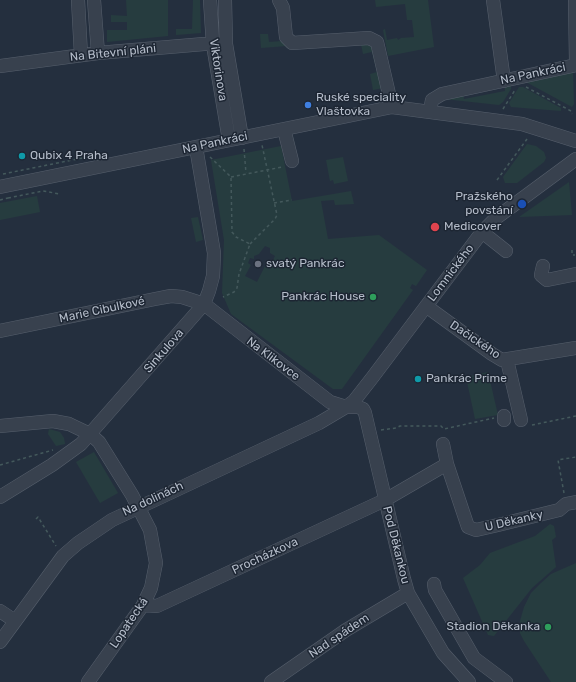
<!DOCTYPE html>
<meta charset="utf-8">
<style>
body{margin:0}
canvas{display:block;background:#242f3e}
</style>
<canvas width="576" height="682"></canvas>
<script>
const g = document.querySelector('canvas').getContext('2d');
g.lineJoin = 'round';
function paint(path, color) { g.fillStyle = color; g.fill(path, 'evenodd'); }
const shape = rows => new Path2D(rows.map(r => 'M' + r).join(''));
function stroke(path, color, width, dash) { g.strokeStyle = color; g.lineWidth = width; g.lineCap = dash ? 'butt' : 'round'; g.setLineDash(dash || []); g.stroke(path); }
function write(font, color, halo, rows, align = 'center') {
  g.font = font + ' Rubik,sans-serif'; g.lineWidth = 3; g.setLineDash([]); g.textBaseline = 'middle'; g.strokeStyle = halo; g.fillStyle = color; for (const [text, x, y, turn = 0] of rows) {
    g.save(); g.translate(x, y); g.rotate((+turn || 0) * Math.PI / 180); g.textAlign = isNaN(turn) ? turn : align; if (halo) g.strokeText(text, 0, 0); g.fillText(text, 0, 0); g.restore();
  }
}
const green = shape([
 [126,0,168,0,168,36,107,42,107,30,127,30,127,22,111,22,111,15,127,16],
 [193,0,200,0,201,33,176,35,176,29,192,29],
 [375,0,428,0,434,47,388,56,383,30,385,29,387,40,397,38,398,40,401,38,414,37,412,20,407,20,405,4,376,7],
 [260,34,268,34,269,42,282,41,287,46,261,48],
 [361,44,372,46,383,88,373,90,370,74,377,72,372,52,363,54],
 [573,70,574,104,572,107,526,82],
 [511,85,511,89,503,102,499,105,444,99,463,93,464,99,505,91,505,86],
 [519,87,523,87,561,108,561,111,511,107,509,103],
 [527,144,536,146,544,152,546,158,544,162,517,183,505,183,503,177],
 [281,146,292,201,351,191,354,204,335,205,334,200,321,201,328,239,379,235,427,270,416,286,412,284,410,288,413,290,342,389,333,389,231,314,222,293,224,240,211,160],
 [265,246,270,248,270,253,275,256,272,262,268,260,257,282,245,276,251,265,248,263,250,258,254,259,254,256,259,254],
 [343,157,348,181,334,184,333,180,330,181,326,160],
 [569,182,572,215,519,217],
 [37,196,40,212,0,220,0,203],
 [198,217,203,240,196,242,191,218],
 [488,372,498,415,475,419,466,377],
 [49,429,60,432,64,438,65,444,56,446,48,434],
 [94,452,118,493,100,503,76,462],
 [550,524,554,526,556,537,552,540,556,567,532,588,494,636,488,635,463,578,480,565,490,553,535,536],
 [576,563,576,682,551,682,524,641,520,633,520,621,524,607,531,593,541,583,551,574]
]);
const path = shape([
 [526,87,571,111,572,114],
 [503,109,515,90],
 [244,149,246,173],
 [210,157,231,177,232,232,236,237,250,244,239,274,237,288,234,292,223,297],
 [3,174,97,155],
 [231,177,267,170,282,167,282,165],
 [497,180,527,139],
 [8,198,43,191,60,194],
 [0,200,8,198],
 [274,203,292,200],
 [250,244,275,219,277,215,262,145],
 [572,250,572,255,575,255],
 [532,425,576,416],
 [381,430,396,428,400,426,441,426,444,429,494,418],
 [0,465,53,450],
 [564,493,558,460,576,457],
 [36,519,38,517,56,546]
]);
const minor = shape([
 [78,0,81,55],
 [94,0,98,53],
 [210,0,213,45,229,140],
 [225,0,226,44,242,138],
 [279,0,283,8,286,37,292,43,369,38,377,42,392,107],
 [493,0,504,81],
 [575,0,576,62],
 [0,66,98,53,204,44,226,44],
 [430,111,432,100,442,94,576,65],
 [284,129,292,161],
 [0,187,392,107,522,124,576,141],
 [482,232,506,251],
 [543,266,541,275,547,280,576,274],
 [426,306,492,354,502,360,576,348],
 [0,331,155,299,171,296,182,297,204,304,330,402,346,407,358,407,363,409,365,413,404,579,408,593,443,653,469,682],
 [507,360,521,420],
 [504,416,504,420],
 [0,426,53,421,69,424,90,434,99,442,132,495,150,530,156,563,151,588,143,605,88,682],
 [443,444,447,464,468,527,476,530,498,525,559,510,566,504,576,502],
 [0,497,52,465,81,444,204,304,209,291,213,276,214,253,196,147],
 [434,584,435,590,474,658,506,682],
 [143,605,157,606,385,500,447,464],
 [0,611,15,621],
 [0,642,63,556,78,543,112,520,319,423,346,407,354,401,372,378,482,232,496,218,576,159],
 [271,682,346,630,408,593]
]);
const markers = [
 [308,105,4,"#3f7fe0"],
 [22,156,4,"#0f9aa8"],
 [522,204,5,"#1a4fb4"],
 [435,227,5,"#e0444e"],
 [258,264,4,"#6b7280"],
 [373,297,4,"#2e9e5b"],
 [418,379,4,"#0f9aa8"],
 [548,627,4,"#2e9e5b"]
];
const streetNames = [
 ["Na Bitevní pláni",113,53,-6],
 ["Viktorinova",218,70,81],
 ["Na Pankráci",533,74,-12],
 ["Na Pankráci",215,143,-12],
 ["Lomnického",451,273,-53],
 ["Marie Cibulkové",102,310,-12],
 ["Dačického",475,340,34],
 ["Sinkulova",164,351,-49],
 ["Na Klikovce",273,359,37],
 ["Na dolinách",153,499,-25],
 ["U Děkanky",514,521,-13],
 ["Pod Děkankou",396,545,76],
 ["Procházkova",265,556,-25],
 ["Lopatecká",129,623,-56],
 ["Nad spádem",339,636,-34]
];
const poiNames = [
 ["Ruské speciality",316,98],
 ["Vlaštovka",316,112],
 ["Qubix 4 Praha",30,156],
 ["Pražského",513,197,"right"],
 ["povstání",513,211,"right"],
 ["Medicover",444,227],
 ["svatý Pankrác",266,264],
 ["Pankrác House",365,297,"right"],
 ["Pankrác Prime",426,379],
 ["Stadion Děkanka",540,627,"right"]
];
paint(green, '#263c3f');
stroke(minor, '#565f6c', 14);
stroke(path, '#44595c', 1.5, [3, 3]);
stroke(minor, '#38414e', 13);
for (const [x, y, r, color] of markers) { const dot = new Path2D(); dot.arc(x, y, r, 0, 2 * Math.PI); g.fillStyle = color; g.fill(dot); stroke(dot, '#1d2633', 1.5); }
write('12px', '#b4bcc9', '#1d2633', streetNames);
write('12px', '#b4bcc9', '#1d2633', poiNames, 'left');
</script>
